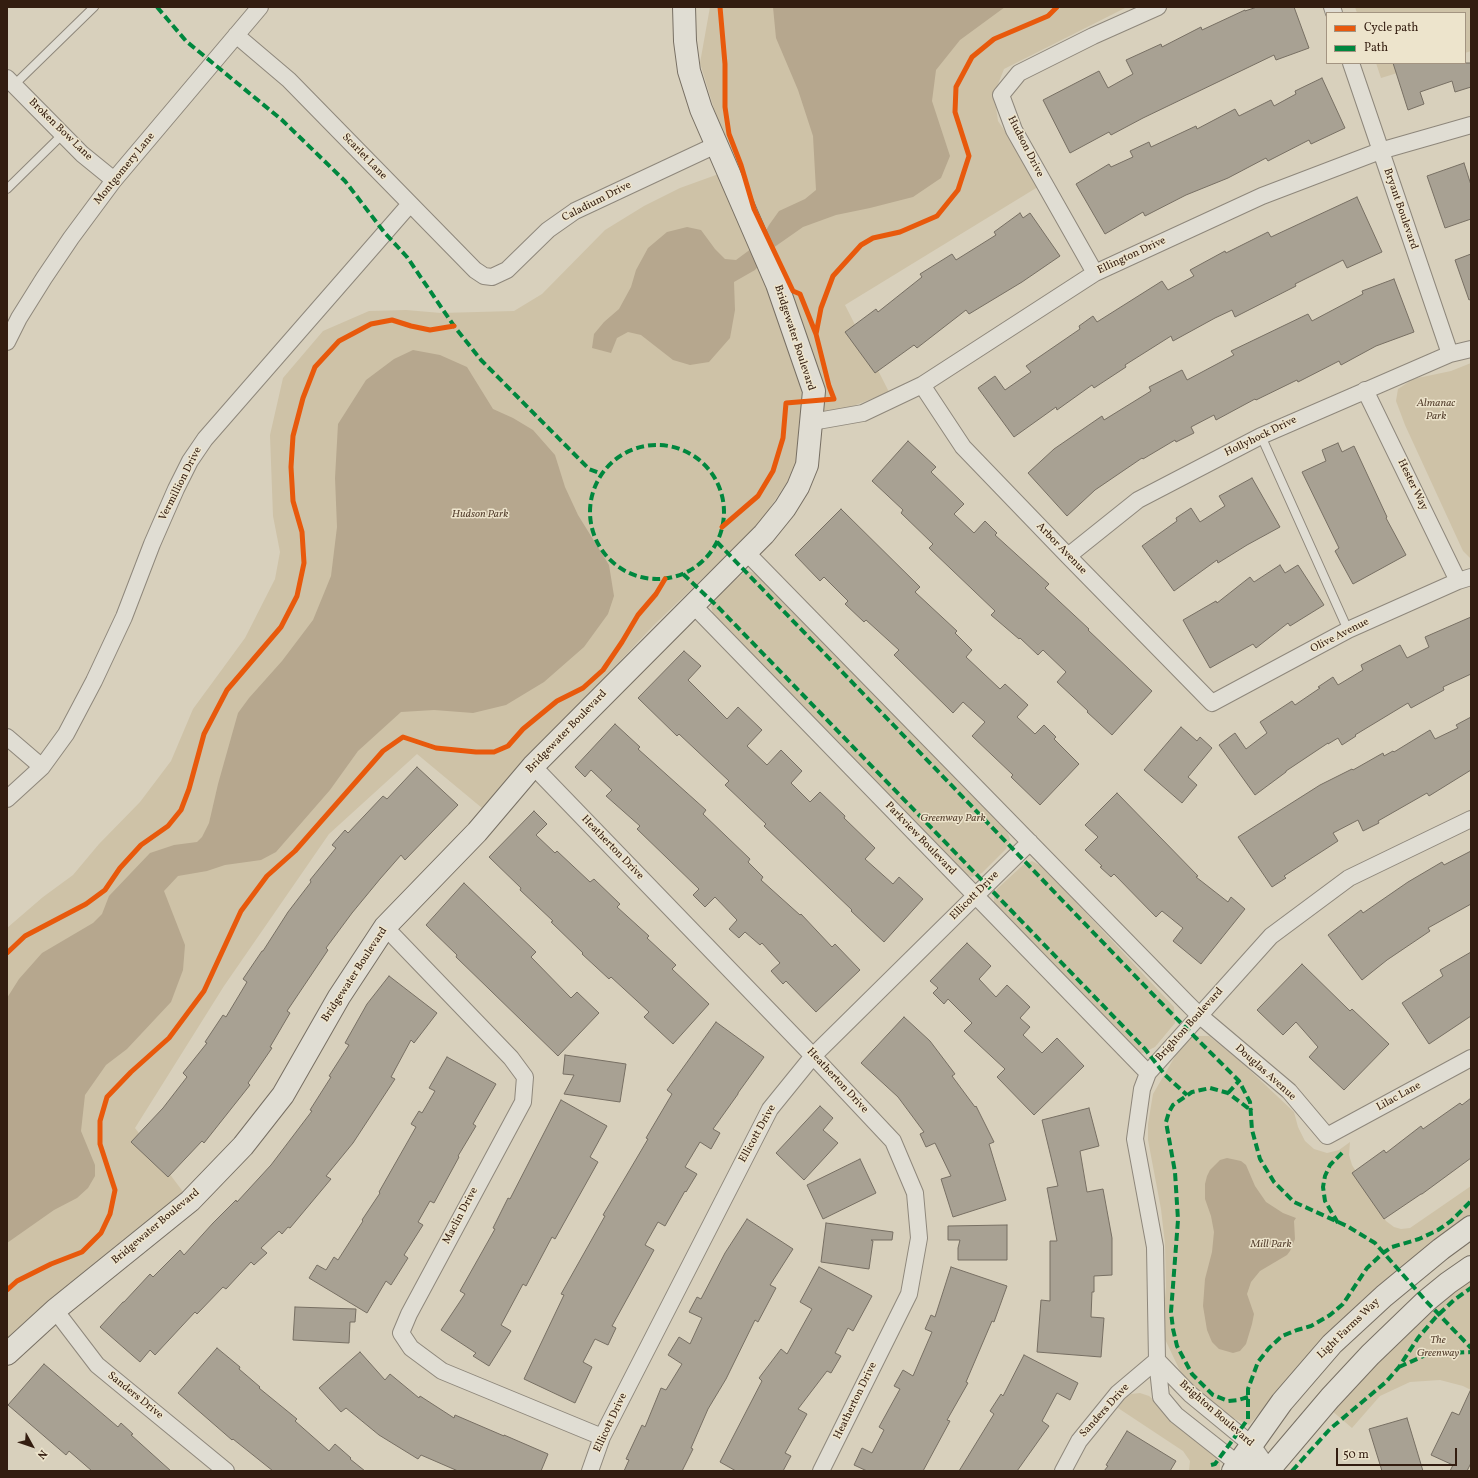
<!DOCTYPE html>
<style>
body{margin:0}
#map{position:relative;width:1478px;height:1478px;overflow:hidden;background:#d8d0bc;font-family:Vollkorn,serif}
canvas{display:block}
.frame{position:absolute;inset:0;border:8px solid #331d10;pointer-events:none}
.legend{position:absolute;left:1326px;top:12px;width:140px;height:52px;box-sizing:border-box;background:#ede4cc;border:1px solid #a39481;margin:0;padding:5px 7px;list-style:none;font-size:12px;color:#331d10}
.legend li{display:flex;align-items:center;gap:8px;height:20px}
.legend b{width:20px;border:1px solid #a39481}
.north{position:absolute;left:12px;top:1426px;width:40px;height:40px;-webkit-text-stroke:3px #ede4cc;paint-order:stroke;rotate:130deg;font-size:11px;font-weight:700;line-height:16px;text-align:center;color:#331d10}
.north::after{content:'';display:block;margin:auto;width:14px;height:18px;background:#331d10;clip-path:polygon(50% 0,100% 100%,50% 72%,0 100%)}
.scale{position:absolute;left:1336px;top:1448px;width:121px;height:18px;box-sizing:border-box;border:2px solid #331d10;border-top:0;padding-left:5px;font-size:12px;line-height:14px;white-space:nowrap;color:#331d10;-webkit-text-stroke:3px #ede4cc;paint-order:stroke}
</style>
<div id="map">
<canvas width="1478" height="1478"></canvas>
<div class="frame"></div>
<ul class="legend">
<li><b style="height:5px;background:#e8590c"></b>Cycle path</li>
<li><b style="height:5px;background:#00873e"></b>Path</li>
</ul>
<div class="north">N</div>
<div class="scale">50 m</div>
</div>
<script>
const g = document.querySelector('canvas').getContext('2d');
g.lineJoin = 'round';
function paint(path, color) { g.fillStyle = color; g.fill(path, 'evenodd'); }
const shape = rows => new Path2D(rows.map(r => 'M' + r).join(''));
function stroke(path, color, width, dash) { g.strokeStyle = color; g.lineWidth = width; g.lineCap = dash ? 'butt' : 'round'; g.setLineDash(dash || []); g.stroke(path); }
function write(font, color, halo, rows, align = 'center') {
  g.font = font + ' Vollkorn,serif'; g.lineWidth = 3; g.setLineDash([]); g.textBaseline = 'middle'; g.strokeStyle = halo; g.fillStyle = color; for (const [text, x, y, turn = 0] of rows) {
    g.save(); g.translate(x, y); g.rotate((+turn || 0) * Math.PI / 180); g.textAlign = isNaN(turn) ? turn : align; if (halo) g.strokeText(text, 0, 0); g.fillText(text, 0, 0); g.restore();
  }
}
const green = shape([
 [710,7,1127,7,1004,69,994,94,998,121,1041,185,845,305,889,392,843,410,812,412,795,470,760,523,653,626,482,808,417,754,329,834,224,986,135,1128,190,1201,7,1343,7,928,43,897,73,875,99,844,140,802,171,761,193,709,245,638,275,579,280,552,273,516,270,435,283,378,323,331,369,311,406,310,441,313,514,311,542,294,605,230,644,206,680,188,738,167,715,112,700,63],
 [1355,7,1471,7,1471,51,1465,53,1465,13,1357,13],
 [1376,63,1430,63,1381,78],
 [1471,363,1471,559,1463,551,1405,425,1396,401,1398,389,1413,379,1451,371],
 [749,571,758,575,1006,829,1010,839,1006,849,982,873,972,877,963,873,714,618,711,606,718,596,741,575],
 [1032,861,1043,867,1174,1007,1175,1023,1155,1047,1143,1053,1134,1052,994,905,994,896,997,889,1023,865],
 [1192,1036,1209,1036,1241,1062,1294,1112,1298,1127,1305,1141,1314,1149,1327,1153,1339,1150,1350,1142,1349,1155,1352,1165,1386,1221,1394,1227,1401,1229,1410,1228,1471,1186,1471,1218,1420,1254,1361,1302,1328,1341,1279,1391,1249,1425,1228,1416,1203,1396,1182,1375,1162,1333,1166,1287,1165,1244,1161,1209,1148,1140,1148,1124,1153,1094,1177,1053],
 [1471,1278,1471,1390,1463,1386,1440,1380,1410,1382,1380,1396,1352,1428,1331,1410,1369,1365,1432,1309],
 [1140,1393,1149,1396,1217,1454,1220,1462,1220,1471,1189,1471,1190,1461,1183,1451,1118,1408,1124,1398,1131,1394]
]);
const water = shape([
 [773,7,1005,7,960,40,936,70,932,101,950,156,941,178,913,197,870,208,836,215,803,227,773,248,755,270,734,282,735,310,730,338,709,362,690,365,673,360,641,335,628,332,617,338,611,353,592,348,594,334,604,322,619,309,631,287,636,270,648,248,667,232,687,227,701,230,715,249,725,259,736,260,759,243,769,225,779,211,805,199,816,190,813,136,798,90,776,38],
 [413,350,440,355,467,367,493,409,513,418,533,430,555,455,565,487,578,515,609,565,614,596,608,614,584,647,544,682,506,705,473,713,434,710,401,712,358,751,330,790,276,852,261,860,225,865,207,871,178,876,164,891,185,945,183,970,171,1002,127,1049,106,1065,85,1095,81,1131,95,1165,95,1176,88,1188,77,1198,54,1210,7,1243,7,998,19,979,42,953,93,923,102,914,109,896,150,853,174,845,197,842,202,837,209,823,218,784,238,713,249,698,282,661,313,620,331,576,337,527,335,478,338,424,366,380,394,359],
 [1227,1158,1241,1161,1246,1165,1255,1186,1266,1202,1283,1213,1296,1218,1294,1221,1295,1239,1290,1251,1287,1255,1260,1271,1251,1282,1247,1294,1254,1314,1252,1324,1246,1344,1240,1351,1233,1353,1219,1349,1212,1342,1207,1330,1203,1306,1205,1279,1212,1252,1214,1232,1211,1216,1205,1199,1205,1184,1207,1176,1210,1170,1220,1160]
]);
const building = shape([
 [1257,7,1294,7,1309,48,1276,60,1274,55,1143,118,1111,135,1109,132,1070,153,1043,100,1099,71,1108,88,1133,74,1126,60,1161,44,1162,47,1201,27,1202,30,1245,10,1245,11,1257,7],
 [1393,63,1471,63,1471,87,1455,92,1452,81,1420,92,1424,104,1408,110,1393,63],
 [1322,78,1345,128,1311,144,1309,140,1268,161,1266,158,1228,178,1186,195,1145,216,1143,212,1105,234,1076,184,1109,164,1111,167,1133,157,1130,151,1149,142,1151,147,1196,126,1197,129,1235,109,1239,116,1271,100,1274,106,1296,94,1295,91,1322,78],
 [1464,163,1471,185,1471,219,1445,228,1427,176,1464,163],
 [1357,197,1382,252,1347,268,1343,260,1295,284,1296,286,1235,317,1232,310,1215,318,1173,341,1171,336,1125,365,1126,367,1094,388,1092,385,1057,410,1056,407,1014,437,978,388,995,376,1005,390,1031,372,1026,366,1080,329,1079,326,1093,316,1097,322,1162,281,1168,290,1194,276,1190,270,1225,251,1226,253,1268,232,1271,237,1357,197],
 [1020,213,1023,218,1030,213,1060,256,1022,282,969,314,966,310,917,348,914,345,875,373,845,332,876,309,878,312,922,277,920,274,952,254,956,260,996,235,994,232,1020,213],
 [1471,254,1471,299,1469,300,1455,260,1471,254],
 [1394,279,1414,332,1376,346,1341,365,1339,361,1298,382,1297,380,1256,400,1255,399,1216,420,1214,415,1191,427,1194,433,1176,442,1175,440,1143,459,1142,458,1095,490,1067,516,1028,473,1054,449,1102,416,1104,420,1151,391,1149,387,1182,370,1187,380,1234,355,1231,351,1308,314,1312,321,1363,294,1362,291,1394,279],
 [908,441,936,467,931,472,964,504,954,514,974,533,985,521,997,533,995,535,1049,584,1045,588,1089,629,1088,630,1152,691,1112,735,1087,712,1088,711,1057,682,1066,672,1043,650,1038,655,1020,638,1019,639,991,615,995,611,929,548,933,544,901,513,903,510,872,481,908,441],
 [1338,443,1342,452,1354,446,1387,517,1386,518,1406,555,1353,584,1335,551,1339,548,1302,472,1326,461,1322,450,1338,443],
 [1252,478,1280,527,1247,545,1218,563,1217,560,1174,591,1142,546,1177,521,1176,518,1191,508,1200,522,1225,506,1219,496,1252,478],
 [841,509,920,587,915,592,957,631,955,633,972,650,966,657,1000,689,1005,684,1028,705,1017,717,1035,734,1044,725,1056,737,1054,739,1079,764,1040,805,1011,777,1013,775,972,736,985,722,963,702,953,713,894,655,899,650,866,620,864,622,845,604,848,601,824,577,820,581,795,555,841,509],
 [1280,565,1285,573,1298,565,1324,605,1290,626,1288,623,1256,648,1253,644,1210,668,1183,620,1216,601,1217,603,1250,577,1254,582,1280,565],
 [1471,617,1471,674,1443,687,1444,690,1411,708,1408,703,1355,735,1356,736,1342,745,1338,738,1328,744,1328,743,1286,771,1286,772,1255,795,1219,745,1235,733,1246,749,1267,733,1260,722,1292,701,1295,705,1320,688,1318,687,1333,677,1338,685,1363,670,1361,665,1400,645,1407,658,1429,647,1425,637,1471,617],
 [684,651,701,666,688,680,727,719,738,707,762,730,747,746,767,765,781,750,802,771,791,783,810,802,820,792,845,816,844,818,875,848,865,859,893,884,899,877,923,899,884,942,851,911,852,910,764,826,766,824,725,785,729,781,679,734,677,736,638,698,684,651],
 [1471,717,1471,770,1429,796,1427,793,1378,821,1379,823,1363,831,1358,820,1333,833,1338,841,1284,876,1286,878,1272,887,1238,837,1320,785,1352,769,1353,770,1383,753,1384,756,1393,751,1394,752,1430,730,1435,739,1458,728,1456,725,1471,717],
 [615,724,640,747,638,749,706,810,703,814,750,859,748,862,763,877,761,880,800,915,801,914,832,947,835,944,860,970,816,1012,786,981,783,984,771,971,780,963,762,943,760,945,745,932,739,938,729,929,737,920,715,897,705,907,693,895,699,889,637,829,640,826,606,796,612,790,591,770,585,777,575,767,615,724],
 [1181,727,1197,741,1200,737,1212,748,1188,777,1197,785,1182,803,1144,770,1181,727],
 [417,767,458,805,405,860,401,855,380,879,352,913,326,948,328,950,287,1011,290,1013,270,1047,272,1048,248,1083,250,1085,204,1143,202,1141,168,1177,131,1142,163,1108,187,1077,183,1073,207,1043,205,1042,223,1015,226,1017,247,982,243,979,262,951,263,951,288,912,311,882,310,880,336,848,332,845,345,830,348,833,383,796,387,799,417,767],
 [1117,793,1198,876,1196,877,1228,902,1231,897,1245,909,1201,964,1173,941,1183,928,1162,911,1156,917,1114,874,1111,877,1100,867,1102,866,1085,850,1098,837,1085,825,1117,793],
 [534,811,547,824,536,835,555,853,557,851,590,882,594,879,620,904,617,907,649,936,647,938,676,965,672,969,709,1004,673,1044,644,1017,649,1012,611,977,609,979,582,954,583,953,551,922,553,921,520,890,521,888,489,857,534,811],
 [1471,851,1471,904,1428,928,1430,931,1387,960,1362,980,1328,935,1361,910,1363,913,1408,882,1442,862,1444,865,1471,851],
 [464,883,536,952,531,957,571,998,577,992,599,1013,558,1056,456,957,457,955,426,925,464,883],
 [967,943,991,966,979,979,996,997,1007,985,1030,1007,1020,1018,1030,1027,1023,1035,1042,1053,1057,1038,1084,1066,1034,1115,997,1077,1005,1069,964,1031,972,1023,948,999,944,1004,933,993,938,988,930,981,967,943],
 [1471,952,1471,1016,1429,1044,1402,1003,1443,976,1440,970,1471,952],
 [1302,964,1350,1011,1352,1009,1389,1044,1344,1090,1309,1057,1318,1047,1296,1022,1283,1035,1257,1010,1302,964],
 [389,976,437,1013,414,1043,411,1040,391,1077,395,1079,353,1143,326,1176,331,1179,290,1228,288,1227,282,1234,279,1231,261,1248,267,1253,254,1265,251,1262,226,1289,223,1287,197,1314,195,1312,155,1355,150,1350,140,1362,100,1327,123,1302,124,1302,150,1274,153,1277,180,1250,184,1255,213,1223,236,1200,237,1202,271,1165,312,1111,310,1110,331,1077,329,1076,349,1045,345,1043,367,1004,389,976],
 [904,1017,930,1041,955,1074,952,1076,975,1107,976,1106,994,1142,989,1144,1006,1200,953,1217,941,1179,951,1176,935,1143,926,1147,920,1134,924,1132,898,1097,861,1063,904,1017],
 [716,1022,764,1057,738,1093,738,1094,713,1129,720,1133,711,1149,700,1142,685,1167,697,1174,686,1192,685,1191,665,1226,658,1222,645,1245,654,1250,612,1326,616,1328,608,1345,595,1339,583,1362,592,1367,575,1403,524,1379,564,1295,561,1294,605,1216,603,1215,648,1139,646,1138,672,1094,667,1090,716,1022],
 [565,1055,626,1064,620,1102,564,1094,574,1075,563,1074,565,1055],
 [447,1057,496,1084,473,1124,476,1126,458,1156,459,1157,434,1203,430,1201,418,1222,423,1225,404,1255,408,1258,391,1285,386,1281,367,1313,309,1278,317,1265,326,1270,334,1257,338,1260,363,1221,362,1220,380,1193,379,1192,416,1127,411,1124,419,1111,422,1113,435,1091,429,1088,447,1057],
 [1471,1098,1471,1158,1422,1194,1421,1194,1384,1219,1352,1173,1384,1150,1386,1153,1421,1126,1423,1129,1460,1103,1462,1105,1471,1098],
 [561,1100,607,1126,590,1157,598,1162,555,1239,552,1237,526,1286,523,1284,501,1325,511,1331,489,1366,473,1356,476,1353,441,1330,465,1294,460,1291,495,1229,493,1228,508,1198,510,1199,561,1100],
 [820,1106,833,1118,823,1130,838,1143,804,1180,776,1153,820,1106],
 [1089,1108,1099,1146,1080,1151,1087,1192,1103,1189,1112,1238,1112,1275,1094,1276,1094,1292,1092,1292,1091,1317,1104,1318,1101,1357,1037,1352,1041,1300,1050,1301,1050,1241,1057,1241,1047,1188,1058,1186,1042,1120,1089,1108],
 [860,1159,876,1193,823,1219,807,1185,860,1159],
 [747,1219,793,1249,770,1285,776,1288,758,1322,755,1320,726,1379,708,1409,691,1448,693,1449,682,1471,624,1471,629,1460,626,1459,642,1425,645,1427,661,1388,666,1390,682,1364,668,1355,679,1337,690,1344,702,1318,689,1312,697,1297,701,1299,725,1253,747,1219],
 [826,1223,893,1232,892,1240,871,1240,873,1241,869,1269,821,1262,826,1223],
 [1007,1225,1007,1260,958,1260,958,1248,960,1240,948,1240,948,1226,1007,1225],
 [819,1267,872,1296,853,1331,848,1328,835,1353,841,1356,831,1373,827,1371,798,1409,807,1414,785,1453,791,1456,783,1471,736,1471,720,1462,762,1381,759,1378,781,1349,787,1354,812,1309,800,1302,819,1267],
 [951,1267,1007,1286,994,1322,992,1321,966,1382,968,1383,947,1420,950,1421,923,1471,867,1471,854,1465,862,1448,872,1453,884,1430,879,1427,900,1389,894,1386,903,1370,913,1376,932,1332,925,1329,931,1315,935,1317,951,1267],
 [295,1307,356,1309,355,1322,350,1322,349,1343,293,1340,295,1307],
 [217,1348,240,1367,239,1369,260,1387,259,1388,297,1419,295,1421,329,1451,335,1444,351,1458,350,1459,365,1471,273,1471,233,1439,232,1440,178,1393,217,1348],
 [360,1352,385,1380,390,1374,419,1398,420,1396,454,1418,455,1415,504,1436,504,1435,548,1454,541,1471,458,1471,421,1455,418,1459,379,1435,346,1408,341,1412,319,1388,360,1352],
 [1024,1355,1078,1383,1070,1400,1057,1393,1042,1421,1049,1426,1017,1471,959,1471,994,1414,990,1411,1001,1394,1003,1396,1024,1355],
 [44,1364,118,1427,121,1423,133,1434,131,1435,171,1471,92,1471,69,1451,66,1455,8,1405,44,1364],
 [1471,1389,1471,1463,1467,1471,1450,1471,1453,1465,1431,1455,1452,1412,1459,1415,1471,1389],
 [1407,1418,1423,1471,1382,1471,1369,1429,1407,1418],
 [1127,1431,1176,1461,1170,1471,1104,1471,1108,1466,1106,1465,1127,1431]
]);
const lane = shape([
 [14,85,94,7],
 [7,189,62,135],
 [1261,436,1348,630]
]);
const street = shape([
 [1332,7,1334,13],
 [236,35,289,80,475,270,484,276,492,277,507,270,548,230,575,211,716,145],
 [1351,63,1450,354],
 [7,78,82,154,114,180],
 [1095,273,1014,130,1001,95,1019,73,1093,36,1158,7],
 [7,342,19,318,44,278,71,238,114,180,260,7],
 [922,385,963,447,1068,556,1212,703,1348,630,1458,581,1471,577],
 [1365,390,1458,581],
 [812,422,863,413,922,385,1095,273,1262,196,1380,151,1471,125],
 [746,552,1186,1002,1199,1015,1289,1091,1327,1136,1471,1058],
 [1068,556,1138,500,1261,436,1450,354,1471,349],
 [693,605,1148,1073],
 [7,737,42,767],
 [533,766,813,1056,893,1141,915,1193,919,1238,909,1294,821,1471],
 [7,799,42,767,66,734,94,681,124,617,152,544,176,489,190,461,205,439,410,204],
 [385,927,511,1058,525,1077,523,1102,409,1314,401,1333,411,1348,442,1371,602,1437],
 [55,1310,97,1365,226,1471],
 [1157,1360,1190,1394,1252,1445,1269,1469],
 [1269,1469,1238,1464,1176,1415,1161,1397,1157,1360,1155,1247,1135,1139,1142,1089,1148,1073,1271,936,1349,878,1471,819],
 [590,1471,602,1437,770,1109,813,1056,1030,842],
 [1063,1471,1079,1441,1118,1393,1157,1360]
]);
const secondary = shape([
 [7,1354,55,1310,190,1201,243,1146,283,1095,339,997,385,927,477,832,533,766,764,534,785,508,798,487,807,465,814,391,777,284,701,109,689,71,685,41,684,7],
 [1233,1471,1282,1402,1332,1344,1384,1296,1441,1249,1471,1227],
 [1268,1471,1330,1398,1370,1355,1426,1301,1448,1283,1471,1267]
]);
const quiet = shape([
 [157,7,186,41,282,120,345,181,384,232,407,257,454,326,481,360,589,469,602,474],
 '590 512a67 67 0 1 1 134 0a67 67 0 1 1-134 0Z',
 [717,542,1168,1010,1239,1081,1250,1102,1252,1130,1260,1159,1274,1182,1294,1202,1347,1226,1375,1243,1426,1301,1471,1348],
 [683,574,717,606,1145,1049,1165,1075,1187,1095],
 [1228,1093,1239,1081],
 [1338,1223,1325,1201,1323,1187,1325,1176,1330,1165,1343,1152],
 [1399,1367,1428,1354,1471,1352],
 [1248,1397,1238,1400,1228,1401,1213,1395,1192,1374,1177,1346,1173,1329,1171,1312,1178,1220,1175,1172,1166,1122,1169,1112,1173,1105,1192,1092,1210,1088,1228,1093,1252,1111],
 [1211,1465,1215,1464,1248,1419,1248,1389,1258,1362,1269,1348,1282,1336,1297,1330,1311,1326,1330,1315,1343,1304,1367,1268,1383,1253,1392,1247,1419,1239,1438,1230,1451,1221,1471,1201],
 [1292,1471,1330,1429,1386,1382,1399,1367,1418,1338,1436,1317,1454,1300,1471,1288]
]);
const cycleway = shape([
 [720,7,725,64,725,107,729,134,741,165,754,209,793,291,800,294,816,334],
 [722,527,758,496,773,471,783,438,786,403,834,399,829,386,816,334,821,308,833,276,861,245,873,238,900,232,937,216,958,190,969,156,955,112,956,87,972,57,994,39,1048,16,1057,7],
 [7,953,25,936,86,904,105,890,120,868,141,845,168,826,181,810,189,789,204,734,227,690,281,627,297,596,304,563,302,532,293,501,291,467,293,436,303,398,315,367,339,341,371,324,392,320,411,326,430,330,454,326],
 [7,1290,17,1281,51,1264,82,1252,101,1233,110,1214,115,1190,100,1144,100,1121,107,1097,131,1072,169,1038,204,991,241,911,267,876,295,851,383,751,403,737,436,748,476,752,494,752,508,746,523,729,557,701,583,688,603,670,622,642,638,615,656,594,665,579]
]);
const streetNames = [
 ["Broken Bow Lane",60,130,44],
 ["Hudson Drive",1025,147,63],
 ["Scarlet Lane",364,157,46],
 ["Montgomery Lane",125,169,-51],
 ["Caladium Drive",597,202,-27],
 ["Bryant Boulevard",1400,209,71],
 ["Ellington Drive",1132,256,-25],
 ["Bridgewater Boulevard",794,338,72],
 ["Hollyhock Drive",1261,437,-26],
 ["Vermillion Drive",181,484,-63],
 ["Hester Way",1412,485,64],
 ["Arbor Avenue",1061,549,46],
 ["Olive Avenue",1340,636,-27],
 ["Bridgewater Boulevard",567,732,-46],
 ["Parkview Boulevard",920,839,46],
 ["Heatherton Drive",612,848,46],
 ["Ellicott Drive",975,896,-45],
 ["Bridgewater Boulevard",355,975,-57],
 ["Brighton Boulevard",1190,1025,-48],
 ["Douglas Avenue",1265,1073,42],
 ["Heatherton Drive",837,1081,47],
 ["Lilac Lane",1399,1097,-29],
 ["Ellicott Drive",758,1134,-61],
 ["Maclin Drive",461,1216,-62],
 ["Bridgewater Boulevard",156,1227,-40],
 ["Light Farms Way",1349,1329,-44],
 ["Sanders Drive",135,1396,39],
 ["Heatherton Drive",856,1401,-64],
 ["Sanders Drive",1105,1411,-48],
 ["Brighton Boulevard",1216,1414,41],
 ["Ellicott Drive",611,1423,-65]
];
const parkNames = [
 ["Almanac",1436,404],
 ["Park",1436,417],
 ["Hudson Park",480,515],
 ["Greenway Park",953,819],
 ["Mill Park",1271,1245],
 ["The",1438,1341],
 ["Greenway",1438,1354]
];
paint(green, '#cec2a7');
paint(water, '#b6a78e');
paint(building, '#a8a193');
stroke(building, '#776f63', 1);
stroke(lane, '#8e877b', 10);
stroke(street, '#8e877b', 18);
stroke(secondary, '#776f63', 24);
stroke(lane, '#e0ddd3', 8);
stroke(street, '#e0ddd3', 16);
stroke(secondary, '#e0ddd3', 22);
stroke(quiet, '#00873e', 4, [8, 4]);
stroke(cycleway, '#e8590c', 5);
write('11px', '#331d10', '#ede4cc', streetNames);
write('italic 11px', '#584331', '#ede4cc', parkNames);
</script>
